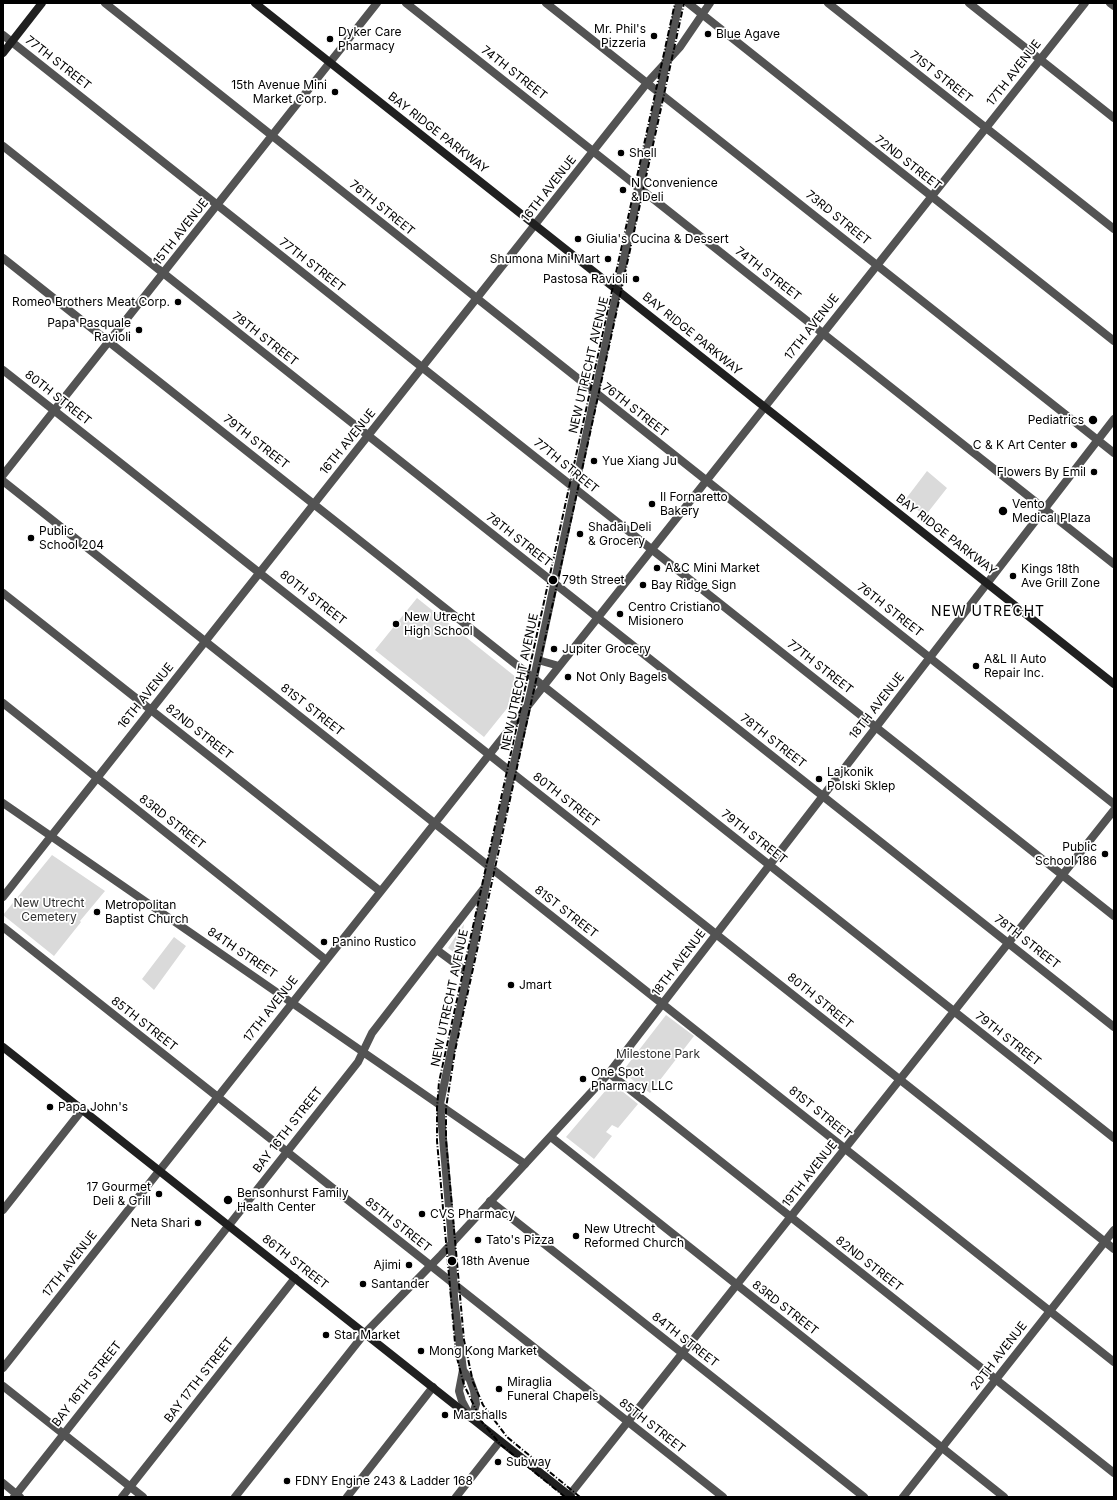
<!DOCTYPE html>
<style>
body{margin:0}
#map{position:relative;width:1117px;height:1500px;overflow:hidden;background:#fff;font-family:Inter,sans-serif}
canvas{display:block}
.frame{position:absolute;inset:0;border:4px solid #000;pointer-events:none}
</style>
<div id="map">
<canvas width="1117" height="1500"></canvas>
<div class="frame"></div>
</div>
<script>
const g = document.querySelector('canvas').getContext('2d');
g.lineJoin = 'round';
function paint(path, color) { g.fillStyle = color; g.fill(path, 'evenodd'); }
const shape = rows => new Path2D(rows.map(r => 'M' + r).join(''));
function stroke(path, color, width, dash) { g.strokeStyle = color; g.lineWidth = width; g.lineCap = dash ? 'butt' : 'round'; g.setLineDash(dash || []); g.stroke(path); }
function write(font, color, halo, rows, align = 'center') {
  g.font = font + ' Inter,sans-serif'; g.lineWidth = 3.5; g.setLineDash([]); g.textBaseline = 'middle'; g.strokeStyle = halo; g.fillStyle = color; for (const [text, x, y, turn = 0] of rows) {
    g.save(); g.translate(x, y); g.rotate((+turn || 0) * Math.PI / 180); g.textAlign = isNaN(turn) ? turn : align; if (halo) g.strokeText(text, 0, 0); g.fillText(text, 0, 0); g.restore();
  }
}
const green = shape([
 [927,471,947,488,925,516,905,500],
 [417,598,517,678,513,701,484,737,375,650],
 [52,855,105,891,80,921,81,922,54,956,3,915],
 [464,924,459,956,448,948],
 [174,937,186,946,154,990,142,979],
 [666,1015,694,1036,650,1093,622,1072],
 [612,1083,638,1104,618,1128,612,1125,606,1132,612,1136,594,1159,566,1137]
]);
const minor = shape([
 [105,3,1114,804],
 [406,3,1114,564],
 [546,3,1114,453],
 [688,3,1114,341],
 [828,3,1114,229],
 [969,3,1114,118],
 [1110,3,1114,6],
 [3,35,1114,916],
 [3,146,1114,1027],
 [3,258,1114,1138],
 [3,370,1114,1249],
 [3,475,377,3],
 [3,481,1114,1362],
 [3,593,380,891],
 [538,660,559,666],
 [3,703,326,960],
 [3,803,525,1164],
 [3,897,647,83,680,47,710,3],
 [3,927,723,1497],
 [437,950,468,973],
 [609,1073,1114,1473],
 [551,1137,1004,1497],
 [490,1201,864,1497],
 [3,1210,82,1110],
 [3,1368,1085,3],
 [3,1386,143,1497],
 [3,1483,20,1497],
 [14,1497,358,1062,372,1033,485,887],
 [122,1497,295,1278],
 [347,1497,433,1387],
 [456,1497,500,1441],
 [568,1497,1114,810]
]);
const tertiary = shape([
 [463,1370,470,1380,474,1391,476,1404,472,1418],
 [471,1418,462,1401,459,1391,463,1370,454,1297,451,1230,440,1104,490,866,534,678,679,3],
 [235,1497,365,1333,441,1255,609,1073,1114,419],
 [903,1497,1114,1230]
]);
const secondary = shape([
 [255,3,1114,684],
 [3,53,42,3],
 [3,1047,571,1497]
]);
const rail = shape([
 [565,1497,500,1444,482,1422,464,1385,456,1354,437,1141,437,1108,439,1082,675,3],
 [580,1497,507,1437,483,1405,473,1382,464,1340,446,1140,446,1108,455,1051,684,3]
]);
const markers = [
 [708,34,4,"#000"],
 [654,36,4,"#000"],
 [330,39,4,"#000"],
 [335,92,4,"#000"],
 [621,153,4,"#000"],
 [623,190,4,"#000"],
 [578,239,4,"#000"],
 [608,259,4,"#000"],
 [636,279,4,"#000"],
 [178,302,4,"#000"],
 [139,330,4,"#000"],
 [1093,420,5,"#000"],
 [1074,445,4,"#000"],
 [594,461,4,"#000"],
 [1094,472,4,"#000"],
 [652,504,4,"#000"],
 [1003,511,5,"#000"],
 [580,534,4,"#000"],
 [31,538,4,"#000"],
 [657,568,4,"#000"],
 [1013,576,4,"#000"],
 [553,580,5,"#000"],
 [643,585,4,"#000"],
 [620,614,4,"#000"],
 [396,624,4,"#000"],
 [554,649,4,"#000"],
 [976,666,4,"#000"],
 [568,677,4,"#000"],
 [819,779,4,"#000"],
 [1105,854,4,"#000"],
 [97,912,4,"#000"],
 [324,942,4,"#000"],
 [511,985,4,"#000"],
 [583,1079,4,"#000"],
 [50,1107,4,"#000"],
 [159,1194,4,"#000"],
 [228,1200,5,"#000"],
 [422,1214,4,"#000"],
 [198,1223,4,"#000"],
 [576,1236,4,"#000"],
 [478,1240,4,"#000"],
 [452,1261,5,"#000"],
 [409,1265,4,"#000"],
 [363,1284,4,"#000"],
 [326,1335,4,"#000"],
 [421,1351,4,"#000"],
 [499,1389,4,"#000"],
 [445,1415,4,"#000"],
 [498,1462,4,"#000"],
 [287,1481,4,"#000"]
];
const poiNames = [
 ["Mr. Phil's",646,29,"right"],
 ["Pizzeria",646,43,"right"],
 ["Dyker Care",338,32],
 ["Pharmacy",338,46],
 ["Blue Agave",716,34],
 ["15th Avenue Mini",327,85,"right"],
 ["Market Corp.",327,99,"right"],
 ["Shell",629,153],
 ["N Convenience",631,183],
 ["& Deli",631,197],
 ["Giulia's Cucina & Dessert",586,239],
 ["Shumona Mini Mart",600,259,"right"],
 ["Pastosa Ravioli",628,279,"right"],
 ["Romeo Brothers Meat Corp.",170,302,"right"],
 ["Papa Pasquale",131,323,"right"],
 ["Ravioli",131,337,"right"],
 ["Pediatrics",1084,420,"right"],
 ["C & K Art Center",1066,445,"right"],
 ["Yue Xiang Ju",602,461],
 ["Flowers By Emil",1086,472,"right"],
 ["Il Fornaretto",660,497],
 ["Bakery",660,511],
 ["Vento",1012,504],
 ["Medical Plaza",1012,518],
 ["Shadai Deli",588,527],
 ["& Grocery",588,541],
 ["Public",39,531],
 ["School 204",39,545],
 ["A&C Mini Market",665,568],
 ["Kings 18th",1021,569],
 ["Ave Grill Zone",1021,583],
 ["79th Street",562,580],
 ["Bay Ridge Sign",651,585],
 ["Centro Cristiano",628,607],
 ["Misionero",628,621],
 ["New Utrecht",404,617],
 ["High School",404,631],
 ["Jupiter Grocery",562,649],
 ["A&L II Auto",984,659],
 ["Repair Inc.",984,673],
 ["Not Only Bagels",576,677],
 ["Lajkonik",827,772],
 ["Polski Sklep",827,786],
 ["Public",1097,847,"right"],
 ["School 186",1097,861,"right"],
 ["Metropolitan",105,905],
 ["Baptist Church",105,919],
 ["Panino Rustico",332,942],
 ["Jmart",519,985],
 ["One Spot",591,1072],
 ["Pharmacy LLC",591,1086],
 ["Papa John's",58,1107],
 ["17 Gourmet",151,1187,"right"],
 ["Deli & Grill",151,1201,"right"],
 ["Bensonhurst Family",237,1193],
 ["Health Center",237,1207],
 ["CVS Pharmacy",430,1214],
 ["Neta Shari",190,1223,"right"],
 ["New Utrecht",584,1229],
 ["Reformed Church",584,1243],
 ["Tato's Pizza",486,1240],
 ["18th Avenue",461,1261],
 ["Ajimi",401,1265,"right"],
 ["Santander",371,1284],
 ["Star Market",334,1335],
 ["Mong Kong Market",429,1351],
 ["Miraglia",507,1382],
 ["Funeral Chapels",507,1396],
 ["Marshalls",453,1415],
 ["Subway",506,1462],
 ["FDNY Engine 243 & Ladder 168",295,1481]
];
const streetNames = [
 ["77TH STREET",58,63,38],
 ["74TH STREET",514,73,38],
 ["17TH AVENUE",1014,73,-52],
 ["71ST STREET",941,77,38],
 ["BAY RIDGE PARKWAY",438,133,38],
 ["72ND STREET",908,163,38],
 ["16TH AVENUE",549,189,-52],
 ["76TH STREET",382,208,39],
 ["73RD STREET",838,218,39],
 ["15TH AVENUE",181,232,-52],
 ["77TH STREET",312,265,38],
 ["74TH STREET",768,274,38],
 ["17TH AVENUE",812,327,-52],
 ["BAY RIDGE PARKWAY",692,334,39],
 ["78TH STREET",265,339,38],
 ["NEW UTRECHT AVENUE",589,365,-77],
 ["80TH STREET",58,398,38],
 ["76TH STREET",635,410,38],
 ["79TH STREET",256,442,38],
 ["16TH AVENUE",348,442,-51],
 ["77TH STREET",566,466,39],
 ["BAY RIDGE PARKWAY",946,535,38],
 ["78TH STREET",519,540,38],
 ["80TH STREET",313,598,38],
 ["76TH STREET",890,610,38],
 ["77TH STREET",820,667,38],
 ["NEW UTRECHT AVENUE",520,682,-78],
 ["16TH AVENUE",146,696,-51],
 ["18TH AVENUE",877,706,-52],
 ["81ST STREET",312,710,38],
 ["82ND STREET",199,732,38],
 ["78TH STREET",773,741,38],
 ["80TH STREET",566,800,38],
 ["83RD STREET",172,822,38],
 ["79TH STREET",754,837,38],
 ["81ST STREET",566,912,38],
 ["78TH STREET",1027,942,38],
 ["84TH STREET",242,953,34],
 ["18TH AVENUE",679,963,-53],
 ["NEW UTRECHT AVENUE",450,998,-78],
 ["80TH STREET",820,1001,39],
 ["17TH AVENUE",271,1009,-52],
 ["85TH STREET",144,1024,38],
 ["79TH STREET",1008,1039,38],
 ["81ST STREET",820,1113,39],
 ["BAY 16TH STREET",288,1130,-52],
 ["19TH AVENUE",810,1174,-52],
 ["85TH STREET",398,1225,38],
 ["86TH STREET",295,1262,38],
 ["17TH AVENUE",70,1264,-52],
 ["82ND STREET",869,1264,38],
 ["83RD STREET",785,1308,38],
 ["84TH STREET",685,1340,38],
 ["20TH AVENUE",999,1356,-52],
 ["BAY 17TH STREET",199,1380,-52],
 ["BAY 16TH STREET",87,1384,-52],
 ["85TH STREET",652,1426,38]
];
const parkNames = [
 ["New Utrecht",49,903],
 ["Cemetery",49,917],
 ["Milestone Park",658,1054]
];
const quarterNames = [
 ["NEW UTRECHT",988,612]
];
paint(green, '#dadada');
stroke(minor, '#535353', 8);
stroke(tertiary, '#535353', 8);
stroke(secondary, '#202020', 8);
stroke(rail, '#000', 2, [6, 2, 1, 2]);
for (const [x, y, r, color] of markers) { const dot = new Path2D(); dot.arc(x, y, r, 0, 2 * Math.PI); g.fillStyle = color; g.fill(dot); stroke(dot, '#fff', 1.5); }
write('12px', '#000', '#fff', poiNames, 'left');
write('12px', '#000', '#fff', streetNames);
write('12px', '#313131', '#fff', parkNames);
g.letterSpacing = '1px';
write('14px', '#000', '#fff', quarterNames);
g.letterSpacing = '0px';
</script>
